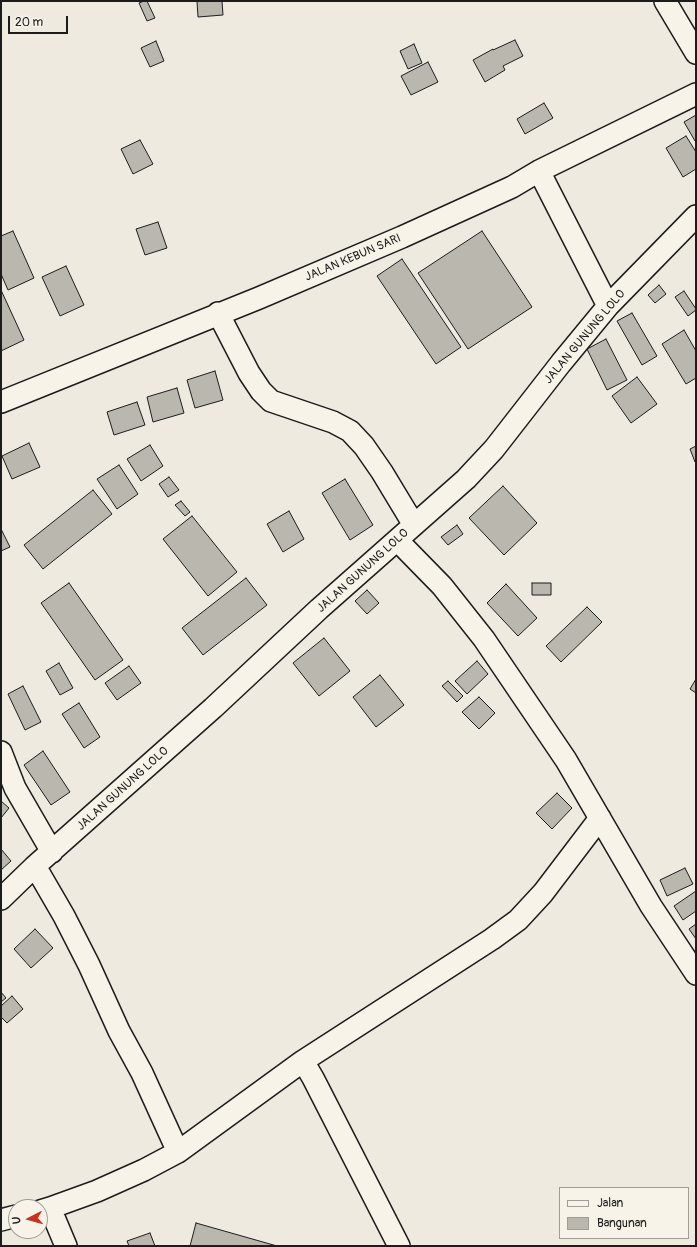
<!DOCTYPE html>
<style>
body{margin:0}
#map{position:relative;width:697px;height:1247px;overflow:hidden;background:#eeeae0;font-family:Pangolin,sans-serif}
canvas{display:block}
.frame{position:absolute;inset:0;border:2px solid #1c1c1c;pointer-events:none}
.legend{position:absolute;left:559px;top:1187px;width:130px;height:52px;box-sizing:border-box;background:#f7f3e8;border:1px solid #9f9d96;margin:0;padding:5px 7px;list-style:none;font-size:12px;color:#1c1c1c}
.legend li{display:flex;align-items:center;gap:8px;height:20px}
.legend b{width:20px;border:1px solid #9f9d96}
.north{position:absolute;left:8px;top:1199px;width:40px;height:40px;box-sizing:border-box;background:#f7f3e8;border:1px solid #9f9d96;border-radius:50%;rotate:264deg;font-size:11px;font-weight:700;line-height:16px;text-align:center;color:#1c1c1c}
.north::after{content:'';display:block;margin:auto;width:14px;height:18px;background:#c8321e;clip-path:polygon(50% 0,100% 100%,50% 72%,0 100%)}
.scale{position:absolute;left:8px;top:16px;width:60px;height:18px;box-sizing:border-box;border:2px solid #1c1c1c;border-top:0;padding-left:5px;font-size:12px;line-height:14px;white-space:nowrap;color:#1c1c1c;-webkit-text-stroke:3px #f7f3e8;paint-order:stroke}
</style>
<div id="map">
<canvas width="697" height="1247"></canvas>
<div class="frame"></div>
<ul class="legend">
<li><b style="height:5px;background:#f7f3e8"></b>Jalan</li>
<li><b style="height:11px;background:#bab7af"></b>Bangunan</li>
</ul>
<div class="north">U</div>
<div class="scale">20 m</div>
</div>
<script>
const g = document.querySelector('canvas').getContext('2d');
g.lineJoin = 'round';
function paint(path, color) { g.fillStyle = color; g.fill(path, 'evenodd'); }
const shape = rows => new Path2D(rows.map(r => 'M' + r).join(''));
function stroke(path, color, width, dash) { g.strokeStyle = color; g.lineWidth = width; g.lineCap = dash ? 'butt' : 'round'; g.setLineDash(dash || []); g.stroke(path); }
function write(font, color, halo, rows, align = 'center') {
  g.font = font + ' Pangolin,sans-serif'; g.lineWidth = 3; g.setLineDash([]); g.textBaseline = 'middle'; g.strokeStyle = halo; g.fillStyle = color; for (const [text, x, y, turn = 0] of rows) {
    g.save(); g.translate(x, y); g.rotate((+turn || 0) * Math.PI / 180); g.textAlign = isNaN(turn) ? turn : align; if (halo) g.strokeText(text, 0, 0); g.fillText(text, 0, 0); g.restore();
  }
}
const building = shape([
 [144,1,147,1,155,18,147,21,139,3,144,1],
 [197,1,222,1,223,15,198,17,197,1],
 [515,40,523,56,503,66,505,70,485,82,473,60,493,49,493,50,515,40],
 [156,41,164,61,150,67,141,48,156,41],
 [414,44,422,63,408,69,400,51,414,44],
 [428,62,438,82,411,95,401,76,428,62],
 [544,103,553,118,525,134,517,119,544,103],
 [696,115,696,140,695,141,684,122,696,115],
 [686,136,696,152,696,169,683,177,666,148,686,136],
 [140,140,153,164,133,174,121,149,140,140],
 [158,222,167,248,145,255,136,229,158,222],
 [13,231,34,278,8,290,1,274,1,236,13,231],
 [482,231,532,307,468,349,418,273,482,231],
 [402,259,461,347,436,364,377,276,402,259],
 [66,266,84,305,60,316,42,277,66,266],
 [659,285,666,294,655,303,648,295,659,285],
 [1,290,24,340,1,351,1,290],
 [684,291,696,309,696,310,688,316,675,297,684,291],
 [632,313,657,356,642,365,617,321,632,313],
 [684,330,696,351,696,378,686,384,662,344,684,330],
 [606,339,627,380,607,390,587,349,606,339],
 [215,371,223,400,195,408,187,380,215,371],
 [637,377,657,404,631,423,612,396,637,377],
 [177,388,184,413,153,422,147,397,177,388],
 [137,402,145,425,114,435,107,412,137,402],
 [29,443,40,467,12,479,2,456,29,443],
 [150,445,163,466,141,481,127,459,150,445],
 [696,446,696,462,695,462,690,449,696,446],
 [119,465,138,494,117,509,97,479,119,465],
 [169,477,179,490,168,497,159,484,169,477],
 [345,479,373,525,350,540,322,493,345,479],
 [503,486,537,523,504,555,469,518,503,486],
 [93,490,112,514,43,569,24,545,93,490],
 [181,501,190,512,185,516,175,505,181,501],
 [289,511,304,539,283,552,267,524,289,511],
 [192,516,237,572,208,596,163,539,192,516],
 [457,525,463,534,448,545,441,537,457,525],
 [1,529,10,547,1,551,1,529],
 [246,578,267,605,203,655,182,628,246,578],
 [69,583,123,660,95,680,41,603,69,583],
 [532,583,551,583,551,595,532,595,532,583],
 [506,584,537,618,518,636,487,603,506,584],
 [367,590,379,603,367,614,355,601,367,590],
 [587,607,602,622,561,662,546,646,587,607],
 [324,638,350,671,319,696,293,663,324,638],
 [477,661,488,674,467,694,455,681,477,661],
 [59,663,73,688,60,695,46,671,59,663],
 [129,666,141,683,117,700,105,683,129,666],
 [380,675,404,705,376,727,353,697,380,675],
 [696,679,696,693,690,689,696,679],
 [448,681,463,696,457,702,442,686,448,681],
 [23,686,41,722,25,730,8,694,23,686],
 [479,697,495,713,479,729,462,712,479,697],
 [79,703,100,737,84,748,62,714,79,703],
 [43,751,70,792,51,805,24,765,43,751],
 [557,793,572,808,552,829,536,813,557,793],
 [1,801,9,808,1,818,1,801],
 [1,849,11,861,1,870,1,849],
 [685,868,693,884,667,896,660,880,685,868],
 [696,891,696,911,683,920,674,906,696,891],
 [696,924,696,939,689,929,696,924],
 [35,929,53,948,31,968,14,949,35,929],
 [1,992,6,998,1,1002,1,992],
 [12,996,23,1009,7,1023,1,1017,1,1006,12,996],
 [196,1223,277,1246,190,1246,196,1223],
 [150,1233,155,1246,129,1246,127,1241,150,1233]
]);
const minor = shape([
 [665,1,696,53],
 [539,171,608,306],
 [218,313,249,373,261,391,271,401,333,422,350,431,364,446,382,472,414,525],
 [1,402,259,298,402,237,512,187,539,171,696,94],
 [398,541,442,586,484,639,566,760,651,906,696,974],
 [1,752,15,788,52,852],
 [35,866,64,916,89,965,119,1031,142,1073,178,1152,303,1061,313,1078,399,1246],
 [1,899,35,866,213,708,319,609,466,479,494,449,561,363,608,306,696,216],
 [303,1061,492,939,518,920,543,893,600,818],
 [50,1208,97,1191,144,1170,178,1152],
 [40,1211,50,1208,66,1246],
 [1,1220,16,1216]
]);
const streetNames = [
 ["JALAN KEBUN SARI",353,258,-23],
 ["JALAN GUNUNG LOLO",585,337,-50],
 ["JALAN GUNUNG LOLO",363,571,-42],
 ["JALAN GUNUNG LOLO",123,789,-42]
];
paint(building, '#bab7af');
stroke(building, '#1c1c1c', 1);
stroke(minor, '#1c1c1c', 24);
stroke(minor, '#f7f3e8', 21);
write('12px', '#1c1c1c', '#f7f3e8', streetNames);
</script>
